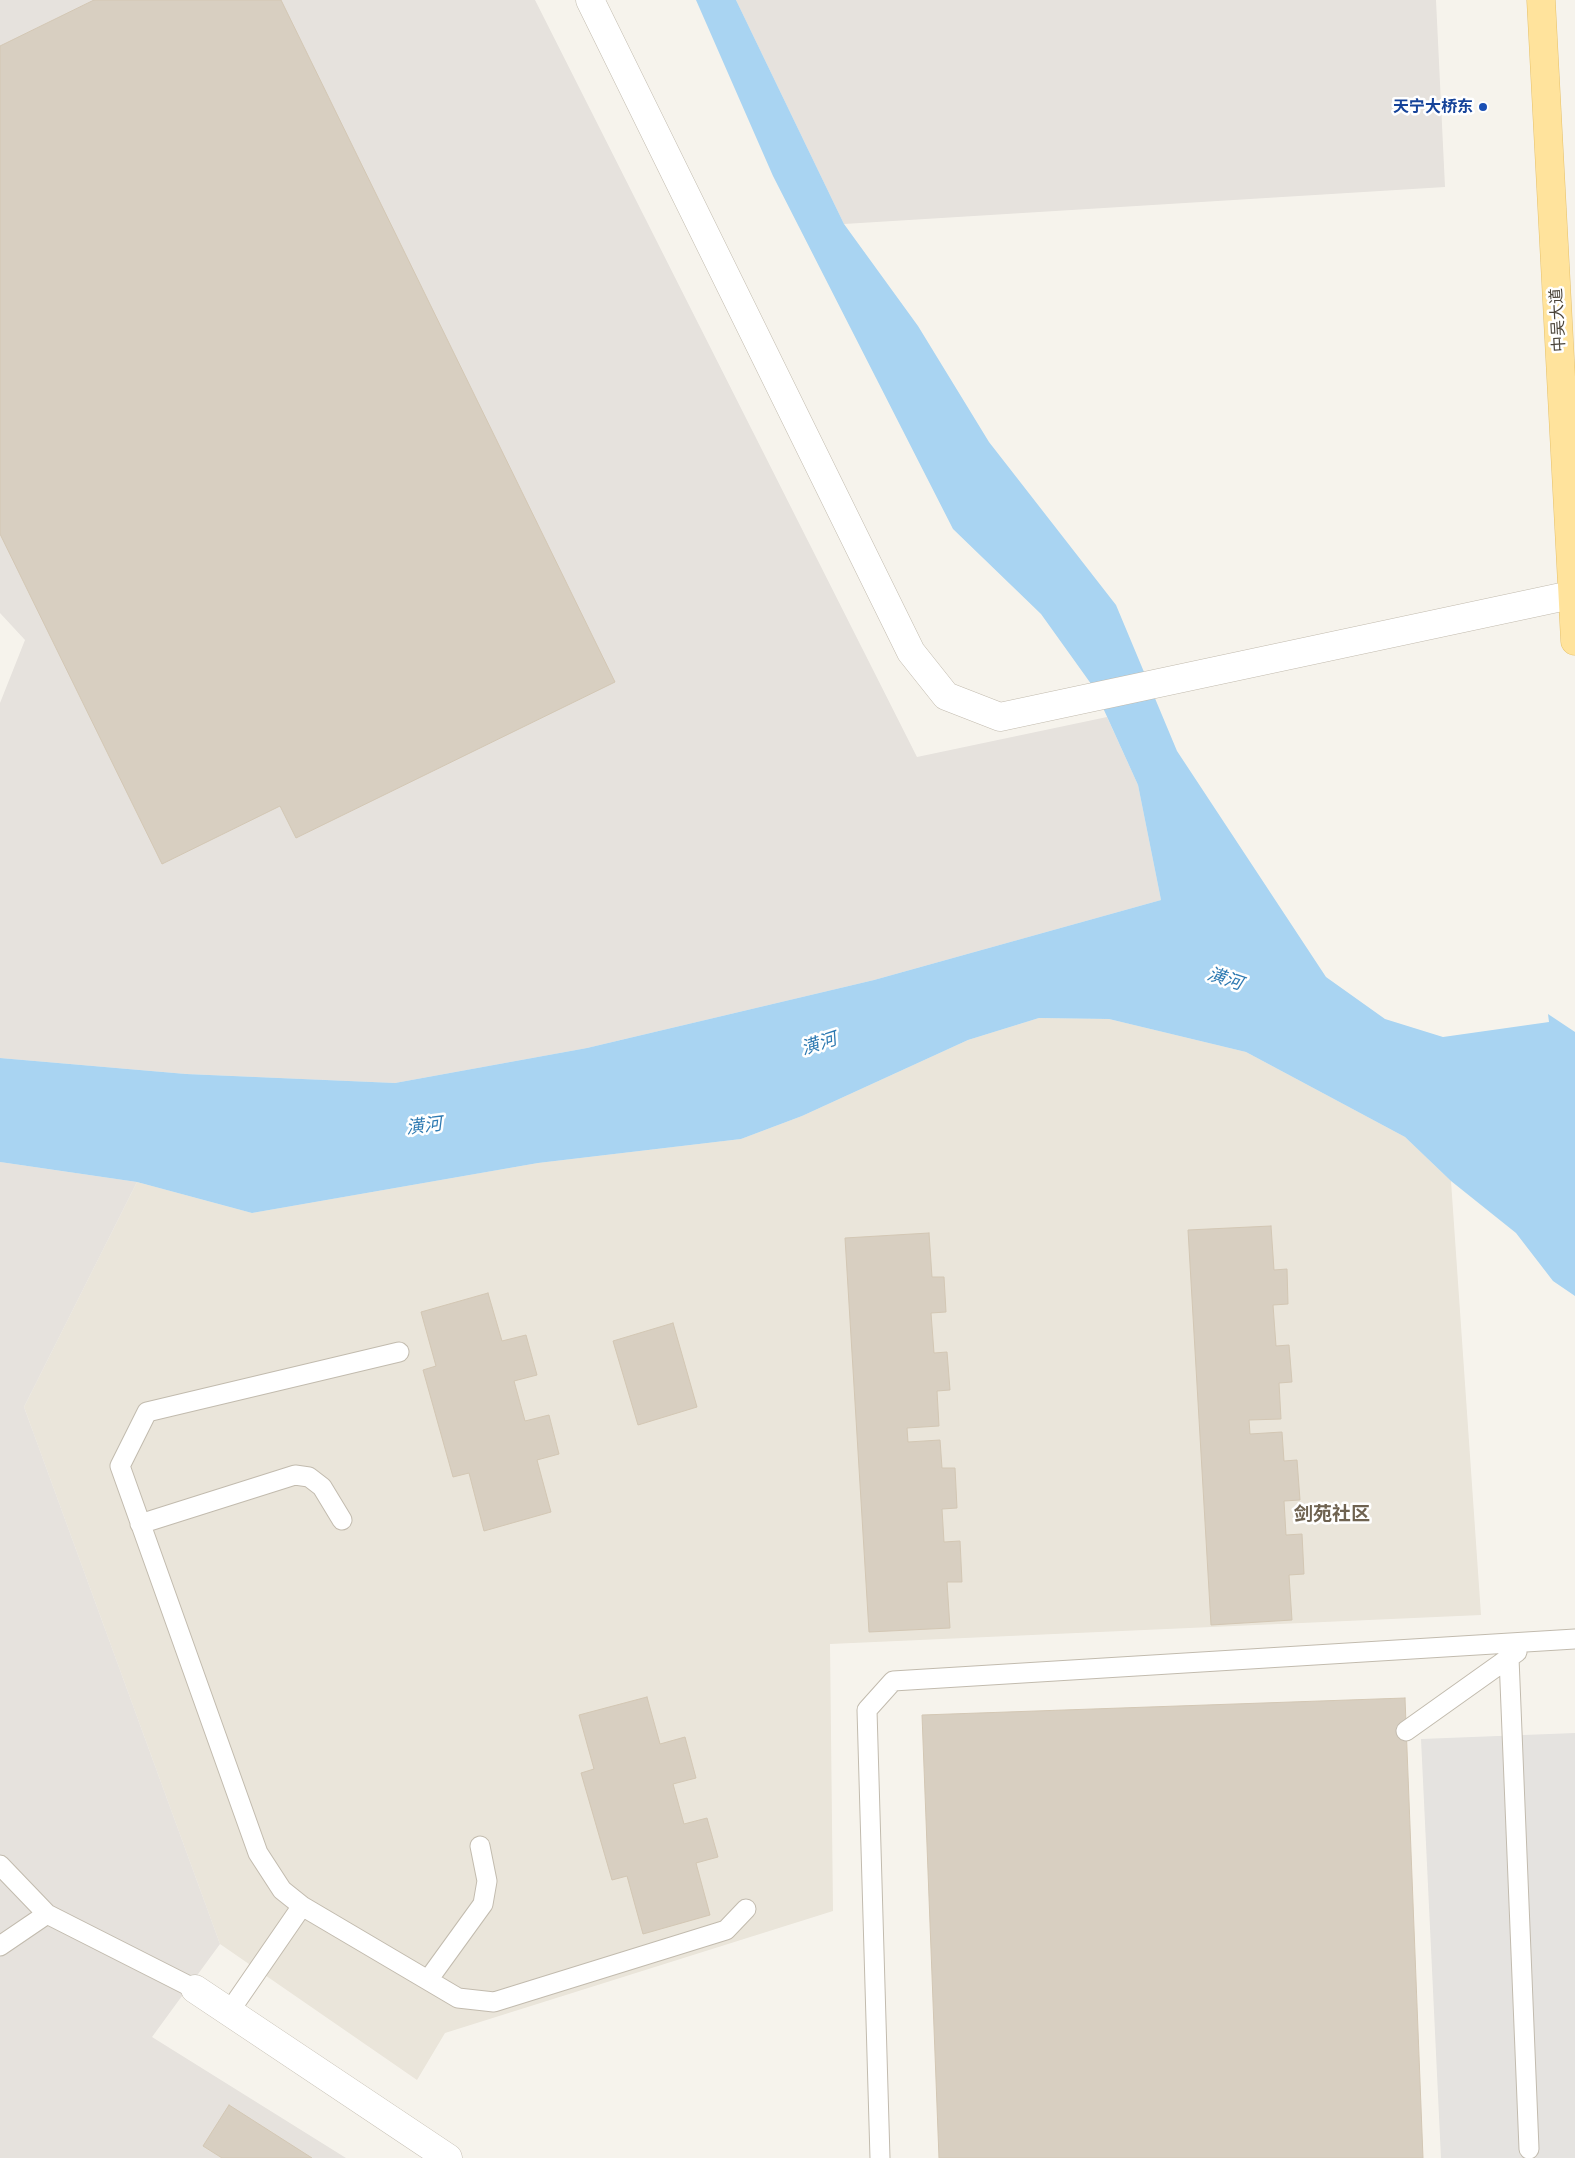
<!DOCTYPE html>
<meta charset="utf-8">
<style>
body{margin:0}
canvas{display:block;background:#f6f3ec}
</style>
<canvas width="1575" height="2158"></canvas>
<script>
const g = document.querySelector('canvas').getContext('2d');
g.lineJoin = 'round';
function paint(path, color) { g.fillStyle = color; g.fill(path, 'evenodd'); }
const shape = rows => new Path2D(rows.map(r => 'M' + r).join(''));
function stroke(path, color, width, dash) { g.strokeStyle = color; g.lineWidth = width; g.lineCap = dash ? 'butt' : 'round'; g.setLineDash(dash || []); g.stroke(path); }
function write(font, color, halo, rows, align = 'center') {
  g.font = font + ' "Public Sans","Noto Sans SC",sans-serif'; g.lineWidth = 5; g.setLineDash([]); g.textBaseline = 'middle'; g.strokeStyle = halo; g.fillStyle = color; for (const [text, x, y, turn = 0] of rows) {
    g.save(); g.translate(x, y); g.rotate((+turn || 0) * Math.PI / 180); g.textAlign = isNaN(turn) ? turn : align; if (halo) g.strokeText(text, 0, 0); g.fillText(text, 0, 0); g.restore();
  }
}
const residential = shape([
 [1039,1018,1109,1019,1246,1052,1405,1137,1451,1181,1481,1615,830,1644,833,1911,445,2033,417,2080,220,1944,24,1407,137,1182,252,1213,538,1163,741,1139,802,1116,968,1040]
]);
const industrial = shape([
 [0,0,535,0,917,757,1107,717,1138,785,1161,900,874,980,587,1048,395,1083,186,1074,0,1058,0,703,25,640,0,613],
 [736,0,1436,0,1445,187,844,224],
 [0,1162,137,1182,24,1407,220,1944,152,2037,346,2158,0,2158]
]);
const parking = shape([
 [1575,1733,1575,2158,1441,2158,1421,1739]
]);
const water = shape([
 [696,0,736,0,844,224,918,326,989,442,1116,605,1177,751,1326,977,1385,1019,1443,1037,1549,1022,1548,1014,1575,1032,1575,1296,1553,1281,1516,1233,1451,1181,1405,1137,1246,1052,1109,1019,1039,1018,968,1040,802,1116,741,1139,538,1163,252,1213,137,1182,0,1162,0,1058,186,1074,395,1083,587,1048,874,980,1161,900,1138,785,1094,688,1041,614,953,529,773,176]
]);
const building = shape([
 [94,0,281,0,615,682,296,838,280,806,162,864,0,534,0,46,94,0],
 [1271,1226,1274,1270,1287,1269,1288,1304,1273,1305,1276,1346,1289,1345,1292,1382,1279,1383,1281,1419,1249,1420,1250,1434,1282,1432,1284,1461,1297,1460,1300,1500,1284,1501,1286,1535,1302,1534,1304,1574,1289,1575,1292,1620,1211,1625,1188,1230,1271,1226],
 [929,1233,932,1277,944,1277,946,1312,931,1313,934,1353,947,1352,950,1390,937,1391,939,1426,907,1428,908,1442,940,1440,942,1468,955,1468,957,1508,942,1509,944,1542,960,1541,962,1582,947,1582,950,1628,869,1632,845,1238,929,1233],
 [488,1293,502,1341,526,1335,537,1375,514,1381,525,1421,549,1415,559,1454,537,1460,551,1512,484,1531,469,1473,453,1477,423,1370,436,1366,421,1312,488,1293],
 [673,1323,697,1407,638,1425,613,1341,673,1323],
 [647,1697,660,1744,685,1737,696,1778,673,1784,684,1824,707,1818,718,1857,696,1863,710,1915,643,1934,627,1876,612,1880,581,1773,594,1769,579,1715,647,1697],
 [1405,1698,1423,2158,939,2158,922,1715,1405,1698],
 [229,2105,312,2158,222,2158,203,2146,229,2105]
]);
const service = shape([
 [399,1352,147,1412,120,1466,258,1853,282,1890,302,1906,458,1998,494,2002,726,1930,746,1909],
 [140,1524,295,1475,309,1477,322,1487,342,1520],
 [1509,1658,1529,2149],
 [1406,1731,1517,1652],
 [0,1865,47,1914,195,1989],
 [0,1946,47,1914],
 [428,1980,483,1904,487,1881,480,1846],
 [229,2012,302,1906],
 [880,2158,867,1710,893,1681,1575,1639]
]);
const minor = shape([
 [590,0,911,652,946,696,1000,717,1571,595],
 [195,1989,448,2158]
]);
const primary = shape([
 [1541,0,1575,641]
]);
const markers = [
 [1483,107,5,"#1a4fb4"]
];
const transitNames = [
 ["天宁大桥东",1473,107]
];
const streetNames = [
 ["中吴大道",1558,320,-93]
];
const waterNames = [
 ["潢河",1225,979,18],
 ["潢河",819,1044,-18],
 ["潢河",424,1126,-7]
];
const quarterNames = [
 ["剑苑社区",1332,1514]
];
paint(residential, '#eae5da');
paint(industrial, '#e6e2dd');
paint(parking, '#e5e3e0');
paint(water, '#a9d4f2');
paint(building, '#d8cfc1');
stroke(building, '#d3c7b4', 1);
stroke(service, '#c2bbae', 21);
stroke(minor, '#c2bbae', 29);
stroke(primary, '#e6c16a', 29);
stroke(service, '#fff', 19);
stroke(minor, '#fff', 28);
stroke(primary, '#ffe39c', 28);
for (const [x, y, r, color] of markers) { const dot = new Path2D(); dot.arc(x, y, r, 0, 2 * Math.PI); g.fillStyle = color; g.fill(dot); stroke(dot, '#fff', 2); }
write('bold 16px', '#164399', '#fff', transitNames, 'right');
write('16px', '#4b4439', '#fff', streetNames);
write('italic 18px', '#2e7ab2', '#fff', waterNames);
write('bold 19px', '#6e6250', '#fff', quarterNames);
</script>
